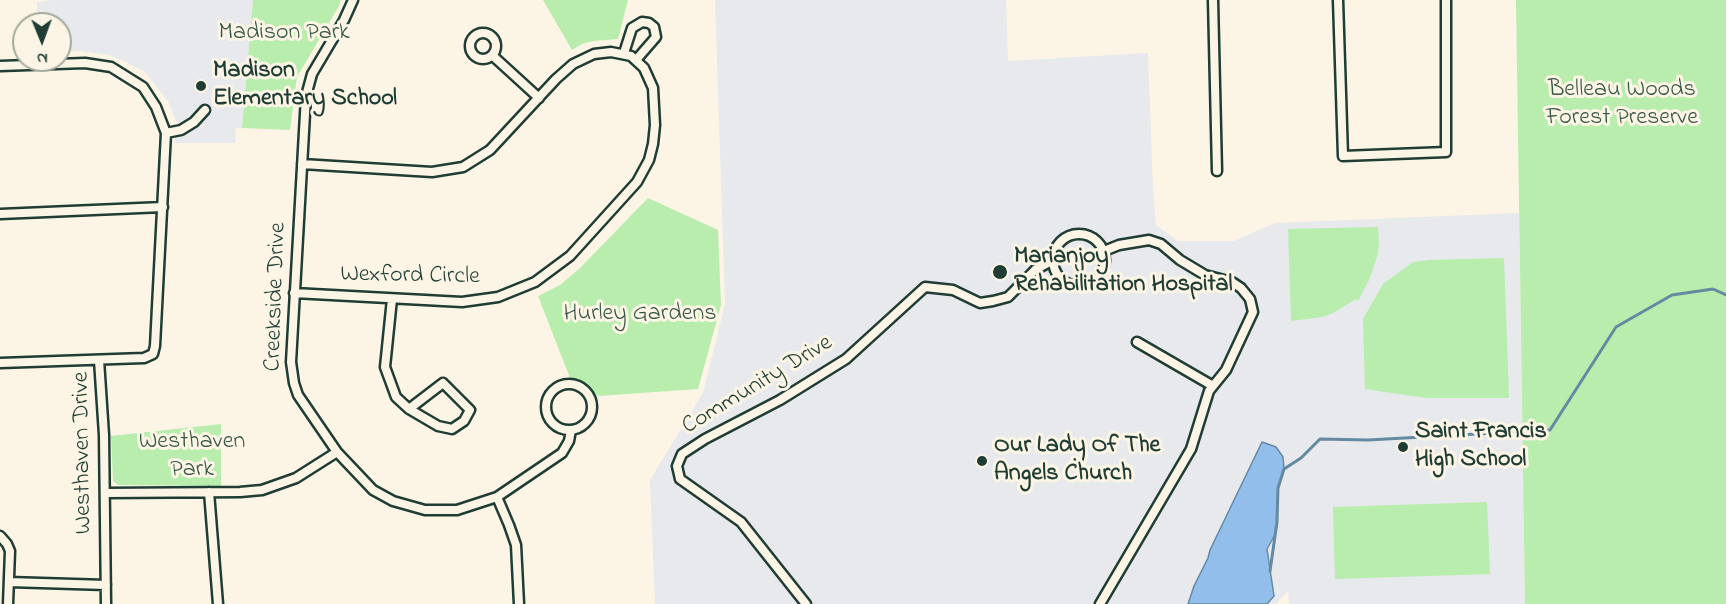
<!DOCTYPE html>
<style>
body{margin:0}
#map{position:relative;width:1726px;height:604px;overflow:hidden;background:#fcf5e5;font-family:"Indie Flower",sans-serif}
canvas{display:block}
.north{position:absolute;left:12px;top:12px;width:60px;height:60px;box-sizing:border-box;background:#fcf5e5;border:2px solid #a4ab9e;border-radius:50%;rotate:179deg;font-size:16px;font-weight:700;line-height:24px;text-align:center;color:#1f3d34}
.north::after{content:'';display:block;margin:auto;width:21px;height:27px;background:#1f3d34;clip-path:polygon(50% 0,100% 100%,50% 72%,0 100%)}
</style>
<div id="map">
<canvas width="1726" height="604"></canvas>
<div class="north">N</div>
</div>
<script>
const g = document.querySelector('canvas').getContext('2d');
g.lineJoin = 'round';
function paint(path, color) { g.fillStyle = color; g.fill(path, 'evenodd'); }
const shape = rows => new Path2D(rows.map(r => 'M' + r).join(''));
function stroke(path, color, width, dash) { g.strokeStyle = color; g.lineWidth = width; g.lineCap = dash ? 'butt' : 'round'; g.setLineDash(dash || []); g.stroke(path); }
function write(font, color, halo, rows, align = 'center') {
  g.font = font + ' "Indie Flower",sans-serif'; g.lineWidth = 6; g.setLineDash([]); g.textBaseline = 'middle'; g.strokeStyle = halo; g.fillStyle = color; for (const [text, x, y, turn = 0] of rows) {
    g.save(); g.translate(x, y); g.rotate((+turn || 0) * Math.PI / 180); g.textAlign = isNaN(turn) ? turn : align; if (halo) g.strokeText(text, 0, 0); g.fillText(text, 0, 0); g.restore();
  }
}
const built = shape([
 [53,0,253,0,242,128,236,128,235,143,174,143,178,126,168,101,144,71,110,55,79,51,60,52,60,24,38,24,37,2],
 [715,0,1006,0,1008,61,1148,53,1153,190,1156,225,1178,241,1234,241,1275,223,1519,213,1525,604,1289,604,1288,591,1276,604,655,604,650,480,703,393,725,304]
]);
const green = shape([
 [253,0,341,0,339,6,297,77,290,130,242,128],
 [543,0,628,0,618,39,593,41,582,44,572,50],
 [1516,0,1726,0,1726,604,1525,604],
 [648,198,718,230,721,305,698,389,599,396,570,378,538,296,560,285,580,268],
 [1378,227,1379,244,1377,257,1369,280,1358,301,1356,299,1333,313,1322,317,1291,321,1288,229],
 [1504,258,1509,398,1426,398,1365,389,1363,319,1383,284,1413,262,1430,260],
 [221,424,221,486,118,485,113,481,111,436],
 [1487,502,1490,574,1335,579,1333,507]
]);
const water = shape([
 [1262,442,1276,447,1283,457,1284,469,1278,488,1276,533,1267,549,1274,596,1267,604,1188,604,1194,586,1208,558,1210,550,1262,442]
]);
const stream = shape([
 [1270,571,1277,522,1278,488,1284,469,1301,458,1320,439,1368,440,1550,430,1616,327,1672,295,1713,289,1726,295]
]);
const street = shape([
 [353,0,344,20,312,74,306,96,291,362,294,383,298,395,337,452,373,490,393,501,425,510,457,510,497,497,562,453,569,441,571,430],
 [1213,0,1217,171],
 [1338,0,1343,156,1446,152,1446,0],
 '470 46a13 13 0 1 1 26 0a13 13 0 1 1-26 0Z',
 [624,53,632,28,642,22,649,23,654,27,656,37,636,60],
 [493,56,539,98],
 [0,66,85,63,111,67,143,87,156,107,166,133,155,346,153,354,144,358,0,363],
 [166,133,181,130,194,122,205,110],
 [0,214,163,207],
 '1053 260a26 26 0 1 1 52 0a26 26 0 1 1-52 0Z',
 [294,293,462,302,498,297,535,282,570,256,637,182,649,160,653,144,655,125,653,88,644,68,631,56,611,52,594,54,573,64,556,79,490,150,463,167,432,172,302,164],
 [392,299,385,367,396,397,409,409],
 [1137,342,1213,386],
 [99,360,104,435,106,604],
 [443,383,470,410,464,421,452,429,438,426,409,409,443,383],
 '546 407a23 23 0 1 1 46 0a23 23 0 1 1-46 0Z',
 [209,492,218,604],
 [106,493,240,492,262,490,296,478,337,452],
 [497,497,509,525,516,545,519,604],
 [0,536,7,544,10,551,8,604],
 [9,582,106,585],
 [806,604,741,522,680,479,677,466,682,454,705,439,780,400,846,359,925,287,953,290,980,303,993,301,1008,297,1035,270,1053,260],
 [1100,604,1191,449,1209,391,1226,370,1253,312,1250,299,1241,288,1232,282,1205,275,1180,260,1161,244,1149,240,1119,245,1104,251]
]);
const markers = [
 [201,86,6,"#1f3d34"],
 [1000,272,8,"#1f3d34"],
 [1403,447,6,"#1f3d34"],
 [982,461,6,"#1f3d34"]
];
const parkNames = [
 ["Madison Park",284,34],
 ["Belleau Woods",1622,91],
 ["Forest Preserve",1622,119],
 ["Hurley Gardens",640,315],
 ["Westhaven",192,443],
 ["Park",192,471]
];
const poiNames = [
 ["Madison",213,72],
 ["Elementary School",213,100],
 ["Marianjoy",1014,258],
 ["Rehabilitation Hospital",1014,286],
 ["Saint Francis",1415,433],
 ["High School",1415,461],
 ["Our Lady Of The",994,447],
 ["Angels Church",994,475]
];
const streetNames = [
 ["Wexford Circle",410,277,1],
 ["Creekside Drive",277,297,-88],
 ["Community Drive",758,386,-31],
 ["Westhaven Drive",84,453,-91]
];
paint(built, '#e7e9ec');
paint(green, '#b8edae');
paint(water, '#92beeb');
stroke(water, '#648aa2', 1.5);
stroke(stream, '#648aa2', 3);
stroke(street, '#1f3d34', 13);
stroke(street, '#fcf5e5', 8);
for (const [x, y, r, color] of markers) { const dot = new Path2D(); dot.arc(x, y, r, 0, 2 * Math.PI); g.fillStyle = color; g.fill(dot); stroke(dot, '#fcf5e5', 2); }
write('24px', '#365746', '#fcf5e5', parkNames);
write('bold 24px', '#1f3d34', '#fcf5e5', poiNames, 'left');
write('24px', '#1f3d34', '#fcf5e5', streetNames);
</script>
